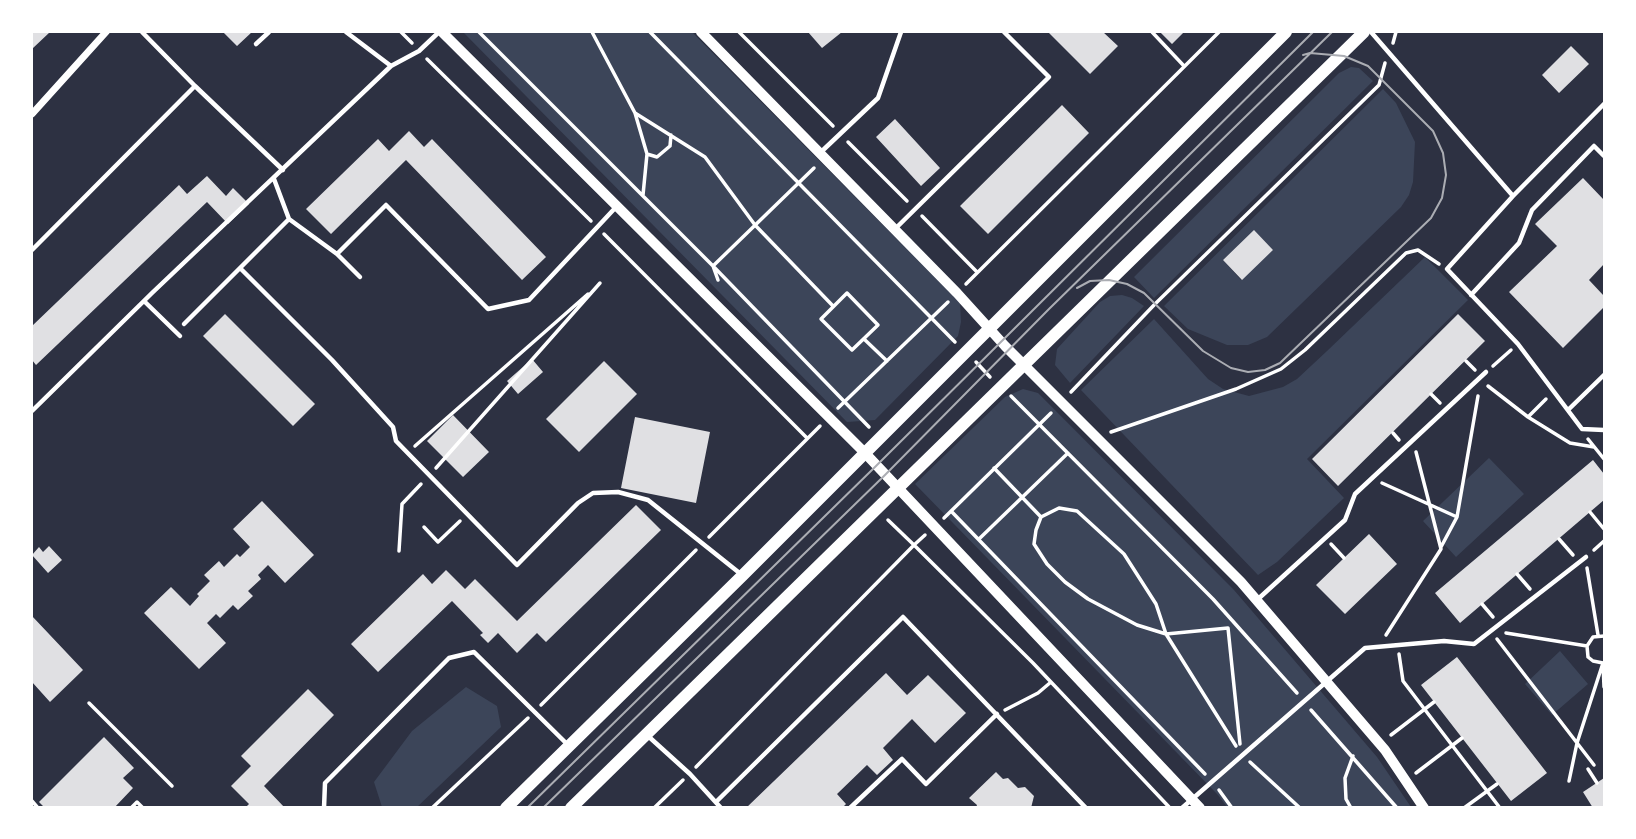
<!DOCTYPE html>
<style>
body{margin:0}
#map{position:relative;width:1636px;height:839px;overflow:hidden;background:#2d3142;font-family:Raleway,sans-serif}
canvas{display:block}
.frame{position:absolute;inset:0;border:33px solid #fff;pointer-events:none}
</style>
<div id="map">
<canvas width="1636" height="839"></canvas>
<div class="frame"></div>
</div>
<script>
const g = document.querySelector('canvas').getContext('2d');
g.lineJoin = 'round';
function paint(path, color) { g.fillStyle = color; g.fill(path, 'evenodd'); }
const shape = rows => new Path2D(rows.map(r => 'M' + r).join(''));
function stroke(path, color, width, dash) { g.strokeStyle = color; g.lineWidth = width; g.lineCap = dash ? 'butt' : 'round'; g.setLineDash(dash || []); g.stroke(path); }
const green = shape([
 [463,32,692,32,960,303,961,322,958,336,875,420,847,422],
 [1351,67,1359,68,1373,81,1154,298,1134,277,1339,73],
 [1383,89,1396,103,1415,142,1413,182,1409,195,1401,207,1267,337,1248,345,1227,345,1188,329,1164,306],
 [1254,231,1273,250,1241,280,1223,260],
 [1425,257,1468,300,1307,459,1344,498,1277,562,1258,575,1081,390,1154,319,1208,379,1223,389,1249,396,1283,387,1297,379,1327,351],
 [1122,295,1132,298,1144,306,1070,383,1055,365,1057,349,1100,302,1110,296],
 [1023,389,1038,393,1234,590,1377,757,1411,807,1227,807,1218,795,915,484,1005,397],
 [1489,458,1524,494,1456,557,1423,521],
 [1560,651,1588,684,1552,715,1525,684],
 [466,687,497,706,501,727,417,807,382,807,374,782,412,731]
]);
const building = shape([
 [32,32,50,32,32,49],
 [223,32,252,32,237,46],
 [808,32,842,32,822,48],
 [1048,32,1103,32,1118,46,1090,74],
 [1160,32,1184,32,1172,44],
 [1571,46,1589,64,1559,93,1542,75],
 [1062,105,1089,133,988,234,960,206],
 [895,119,940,168,921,186,876,137],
 [409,131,424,147,432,139,546,257,522,280,406,160,331,234,306,209,378,139,389,151],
 [207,176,226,196,233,188,249,204,228,224,207,202,36,365,32,360,32,326,179,185,187,194],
 [1583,178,1604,200,1604,264,1589,280,1604,296,1604,307,1563,348,1509,292,1557,246,1535,224],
 [1254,230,1273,250,1242,280,1223,260],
 [225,314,315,404,293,426,203,336],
 [1458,314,1485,341,1338,486,1312,459],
 [532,359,543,372,518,394,507,381],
 [604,361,637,394,579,452,546,419],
 [453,415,489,452,463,477,427,441],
 [635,417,710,432,696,503,621,488],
 [1593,460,1604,474,1604,500,1460,623,1435,593],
 [262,501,314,555,285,583,268,565,258,575,261,579,248,591,253,596,238,610,233,605,220,618,216,614,207,623,226,643,199,669,144,613,171,587,190,606,199,596,197,594,210,581,204,575,219,561,224,567,237,554,240,557,250,547,233,529],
 [636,505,661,530,546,642,537,633,517,653,498,633,488,643,480,635,483,633,452,601,378,672,351,644,423,574,432,584,446,570,465,589,475,579,517,621],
 [1369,534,1397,564,1345,614,1316,585],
 [49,546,62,560,48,573,32,555,39,547,43,552],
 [32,616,83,670,50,702,32,682],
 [1457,657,1547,773,1511,801,1421,685],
 [886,673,907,695,928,675,966,713,935,743,912,719,883,748,893,760,877,775,867,765,837,794,846,804,842,808,746,808],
 [308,689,334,715,264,786,285,808,245,808,249,804,231,786,251,766,241,756],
 [104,737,134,768,123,778,133,788,114,808,45,808,39,802],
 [996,772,1003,779,1008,778,1018,788,1025,787,1034,796,1031,808,976,808,977,805,969,798],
 [1604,778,1604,808,1593,808,1583,792]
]);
const path = shape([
 [401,32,412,43],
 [479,32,713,266,869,427],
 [592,32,635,113,705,157,755,225,833,306],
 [650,32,955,342],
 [739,32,833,126],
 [1152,32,1184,66],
 [1393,43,1396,32],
 [427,59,591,221],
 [635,113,647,154,643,195],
 [848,142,907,201],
 [647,154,657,157,670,146,671,135],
 [922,216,977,272],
 [604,234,807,438],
 [718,280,713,266,814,168],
 [966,284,1219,32],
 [847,293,878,325,852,350,821,319,847,293],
 [864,339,887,361],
 [1466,361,1475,370],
 [976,362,990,377],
 [1493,366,1511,350],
 [1488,386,1528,417,1570,443,1594,447],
 [1071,392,1155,304,1379,85,1385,63],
 [1431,394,1440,403],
 [1011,396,1213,599,1297,693],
 [838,408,948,302],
 [1528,417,1546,399],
 [1111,432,1236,389,1281,369,1305,350,1406,253,1418,250,1439,264],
 [1393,433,1399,440],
 [1588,439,1604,459],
 [415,446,588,294],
 [436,468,600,283],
 [994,468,1041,517],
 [1382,483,1457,517],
 [951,511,1205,774],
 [1590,512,1604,529],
 [944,518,1051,413],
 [888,520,914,545,925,535],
 [424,527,438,542,460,521],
 [709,537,820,426],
 [979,539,1068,453],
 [1559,539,1573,555],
 [1331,544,1344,558],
 [1441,547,1457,517,1478,396],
 [1594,550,1604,541],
 [399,551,402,504,421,484],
 [1587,568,1598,635],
 [1517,574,1530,589],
 [1482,604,1493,617],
 [1506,633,1587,646],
 [1386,635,1441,549,1416,452],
 [1497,639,1594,765],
 [1399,654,1403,681,1500,808],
 [1603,663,1593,661,1588,657,1587,646,1593,637,1604,636],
 [89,703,172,786],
 [541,705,696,550],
 [1005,710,1038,693,1051,682],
 [1311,710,1397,808],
 [1391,735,1434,702],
 [1236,746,1166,634,1156,604,1124,554,1077,511,1059,508,1041,517,1036,530,1034,544,1047,564,1065,582,1088,599,1137,625,1166,634,1228,628,1240,744],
 [1250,762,1300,808],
 [696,767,914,545,1033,663,1170,808],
 [1588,769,1597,783],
 [1416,773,1462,738],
 [1569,781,1577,743,1603,663,1604,687],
 [1219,790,1232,808],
 [32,801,38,808],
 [131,808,137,802,143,808],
 [432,808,528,718],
 [654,808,683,780],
 [1351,808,1346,799,1345,778,1353,756],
 [1464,808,1497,784]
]);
const service = shape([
 [142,32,195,86,283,170],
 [346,32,391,66],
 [1371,32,1513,196,1604,104],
 [256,44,269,32],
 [821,152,878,98,901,32],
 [274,179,289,219,337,254,360,277],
 [1513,196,1447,269,1518,344,1582,429,1604,430],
 [896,228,1049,77,1004,32],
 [32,250,195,86],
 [337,254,386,205,488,309,529,300,617,206],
 [240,268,289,219],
 [1471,295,1519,243,1532,210,1594,146,1604,156],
 [144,301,180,336],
 [184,324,240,268,332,360,393,427,396,441,517,565,578,503,593,493,618,492,648,500,742,575],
 [1568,410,1604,375],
 [32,411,152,293,391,66,419,51,439,32],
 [1257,600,1345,520,1355,494,1486,372],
 [648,736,690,774,721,808],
 [716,802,903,617,1086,808],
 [324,808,325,783,449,658,474,652,569,746],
 [850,808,902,759,926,784,997,714],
 [1182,808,1365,648,1444,641,1474,644,1586,557]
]);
const minor = shape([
 [32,114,106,32]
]);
const tertiary = shape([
 [442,32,865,453,1200,808],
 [701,32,957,293,1005,346,1241,582,1385,750,1424,808]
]);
const secondary = shape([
 [506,808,742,576,1286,32],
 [571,808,1364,32]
]);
const tram = shape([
 [1077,288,1090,281,1109,280,1127,284,1144,293,1203,351,1231,368,1248,372,1265,370,1280,363,1431,218,1442,198,1446,175,1443,153,1433,131,1368,66,1344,56,1310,53,1303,55],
 [527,808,876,466,1313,32],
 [543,808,885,475,1049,309,1332,32]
]);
paint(green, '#3c4559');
paint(building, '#e0e0e3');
stroke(path, '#fff', 3.5);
stroke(service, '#fff', 4.5);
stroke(minor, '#fff', 7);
stroke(tertiary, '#fff', 10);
stroke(secondary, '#fff', 12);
stroke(tram, '#abadb3', 2);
</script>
